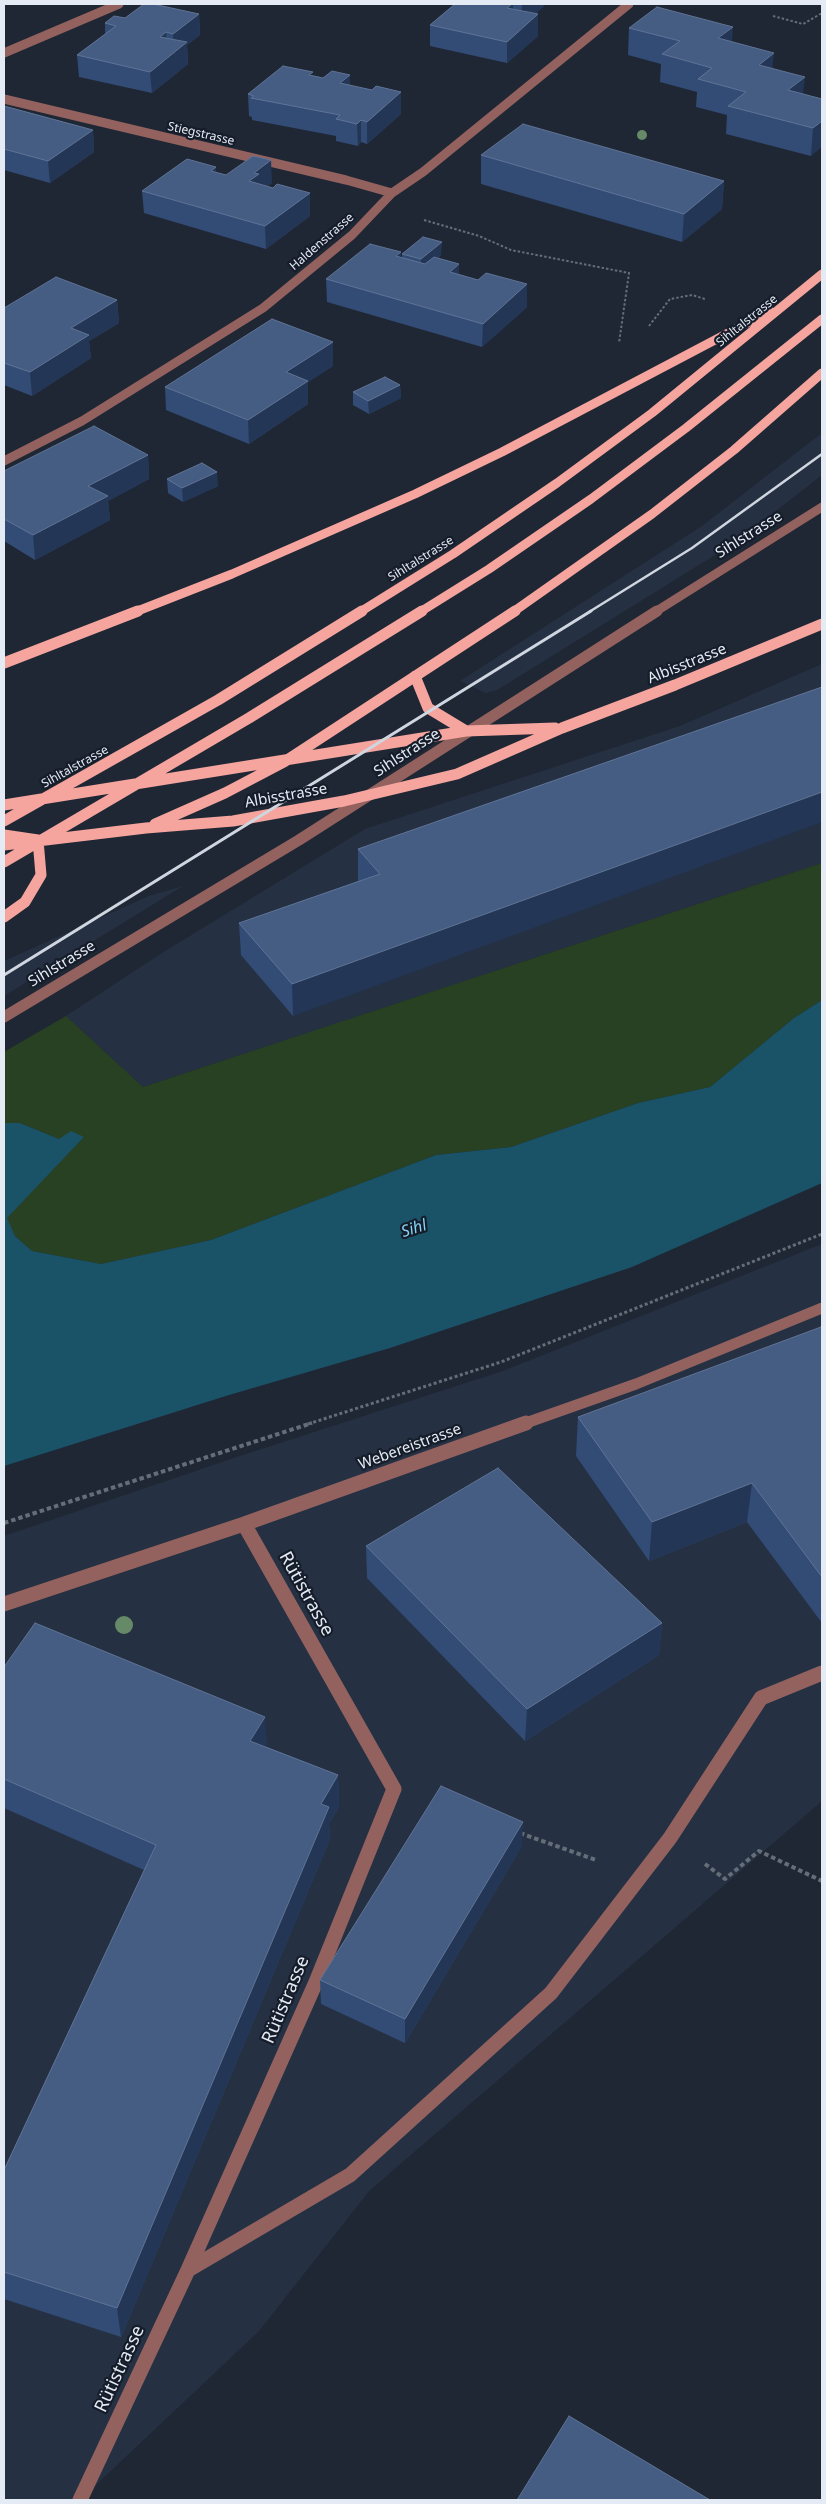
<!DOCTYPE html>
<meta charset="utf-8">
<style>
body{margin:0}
#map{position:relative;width:826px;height:2504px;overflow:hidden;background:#1f2734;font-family:"Noto Sans",sans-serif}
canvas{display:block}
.frame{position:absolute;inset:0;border:5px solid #e5ebf4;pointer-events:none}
</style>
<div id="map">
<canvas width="826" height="2504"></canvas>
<div class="frame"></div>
</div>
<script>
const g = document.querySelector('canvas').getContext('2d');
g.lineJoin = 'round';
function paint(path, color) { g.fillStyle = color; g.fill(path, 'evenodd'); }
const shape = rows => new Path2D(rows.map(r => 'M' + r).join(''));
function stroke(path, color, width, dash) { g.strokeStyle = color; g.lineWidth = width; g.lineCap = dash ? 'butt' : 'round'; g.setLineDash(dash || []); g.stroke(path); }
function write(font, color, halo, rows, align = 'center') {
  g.font = font + ' "Noto Sans",sans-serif'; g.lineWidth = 4.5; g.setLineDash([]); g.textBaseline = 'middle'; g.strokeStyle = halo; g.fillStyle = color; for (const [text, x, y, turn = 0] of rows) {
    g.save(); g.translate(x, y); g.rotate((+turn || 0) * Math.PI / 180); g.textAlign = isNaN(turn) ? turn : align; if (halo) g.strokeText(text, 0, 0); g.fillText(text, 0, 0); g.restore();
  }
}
const built = shape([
 [822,433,822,475,736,542,497,690,486,693,460,681,702,526],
 [822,664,822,863,143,1087,66,1016,162,953,365,829,680,726],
 [183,886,4,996,4,961,149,896],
 [822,1244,822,1801,369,2191,259,2331,80,2500,4,2500,4,1536,240,1456,503,1371]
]);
const green = shape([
 [822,863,822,1000,794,1018,710,1087,638,1103,511,1147,436,1155,211,1240,101,1264,32,1251,15,1236,6,1218,84,1137,59,1139,20,1123,4,1123,4,1052,66,1016,143,1087]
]);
const water = shape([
 [822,1000,822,1183,632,1267,390,1348,229,1395,4,1466,4,1123,20,1123,59,1139,71,1131,84,1137,7,1218,15,1236,32,1251,101,1264,211,1240,436,1155,511,1147,638,1103,710,1087,794,1018]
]);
const pathFar2 = shape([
 [773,16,803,24,822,13],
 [424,220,479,236,511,250,629,273,619,343],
 [649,326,670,299,692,295,705,299]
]);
const pathFar1 = shape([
 [308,1424,501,1362,822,1234]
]);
const path = shape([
 [4,1523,312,1423],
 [520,1833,596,1860],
 [705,1864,725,1879,759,1851,822,1881]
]);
const minorFar2 = shape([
 [4,53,119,4],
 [4,99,346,180,392,193],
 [4,461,82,421,263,308,352,235,392,193,423,172,629,4],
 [655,612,822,507]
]);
const minorFar1 = shape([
 [4,1017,299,840,657,611],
 [523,1424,636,1384,822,1308]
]);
const minor = shape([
 [4,1604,244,1524,526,1423],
 [188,2270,350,2175,551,1993,670,1838,761,1698,822,1673],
 [80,2500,188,2270,316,1982,394,1789,244,1524]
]);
const majorFar1 = shape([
 [135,612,232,574,415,494,502,452,770,311],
 [360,612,453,554,557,483,652,413,822,274],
 [420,612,489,569,591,499,686,428,822,319],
 [513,612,652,514,734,450,822,373]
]);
const major = shape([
 [4,663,138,611],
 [415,676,428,708,466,731],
 [4,805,466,731,555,728],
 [4,821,218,700,362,611],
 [155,824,225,793,284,762,515,611],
 [4,835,38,840,41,875,25,902,4,917],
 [4,845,146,828,233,821,344,801,457,774,562,728,675,685,822,624],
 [4,862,249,718,422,611]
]);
const railFar1 = shape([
 [589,612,692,548,822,454]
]);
const rail = shape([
 [4,975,591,611]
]);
const trees = [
 [642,135,5],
 [124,1625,9]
];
const wall = shape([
 [454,4,544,4,543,7,535,14,538,36,507,63,430,46,430,25,454,5],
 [199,14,200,35,187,45,188,64,152,93,79,77,77,55,105,34,105,23,125,18],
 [629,28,732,42,772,69,803,94,822,99,811,156,726,134,727,115,696,107,697,92,660,82,661,64,628,55],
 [313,76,350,85,401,114,367,144,361,142,358,146,336,141,336,136,252,120,252,117,249,116,248,94],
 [4,106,93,130,94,152,50,183,4,170],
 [481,155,724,181,722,209,682,242,481,184],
 [216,167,216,173,226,175,272,183,267,186,273,188,310,193,310,216,266,249,144,213,142,191],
 [402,254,441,255,438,258,459,274,478,280,527,284,527,307,482,347,327,302,326,279,402,258],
 [117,300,119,323,89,341,91,358,32,396,4,385,4,308],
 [333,342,333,366,308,382,308,404,249,444,166,410,165,387],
 [400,385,401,398,369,414,353,405,353,392],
 [148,455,149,479,108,501,110,520,35,560,4,541,4,471],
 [167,479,218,486,183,502,168,493],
 [822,687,293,1016,241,955,239,923,358,881,358,849],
 [822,1329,822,1623,747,1522,649,1561,576,1456,578,1417],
 [366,1546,662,1623,659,1655,525,1741,367,1578],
 [4,1667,267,1747,338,1775,339,1807,329,1823,330,1839,121,2337,4,2299,4,2170,144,1870,4,1808],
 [522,1846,405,2043,321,2004,320,1980]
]);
const shadedWall = shape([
 [512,4,513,4,513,24,507,8],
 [522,4,544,4,543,7,521,26],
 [199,14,200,35,187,45,188,64,152,93,150,72,174,53,173,34],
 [538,14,538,36,507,63,507,42],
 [733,27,731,55,718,38],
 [166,32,167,54,160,37],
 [774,53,771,81,759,65],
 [350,75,350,97,340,83],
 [805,77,802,105,788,90],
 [401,92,401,114,367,144,367,122],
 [361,120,361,142,358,146,357,124],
 [822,121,822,147,811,156,813,128],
 [93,130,94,152,50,183,48,161],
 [271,160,272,183,259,192,249,181,254,173],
 [216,167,217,190,211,171],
 [724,181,722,209,682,242,684,214],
 [310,193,310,216,266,249,265,226],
 [442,242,441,255,421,272,421,259],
 [401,252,401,275,396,256],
 [459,264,459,287,450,272],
 [527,284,527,307,482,347,483,324],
 [117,300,119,323,89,341,91,358,32,396,30,372,71,328],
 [333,342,333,366,308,382,308,404,249,444,248,420,286,372],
 [400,385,401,398,369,414,368,401],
 [148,455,149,479,108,501,110,520,35,560,33,535,88,486],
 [217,472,218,486,183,502,182,488],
 [822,792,822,822,293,1016,292,984],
 [752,1483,747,1522,649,1561,652,1522],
 [662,1623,659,1655,525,1741,527,1709],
 [265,1717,267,1748,250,1741],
 [338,1775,339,1807,329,1823,330,1839,121,2337,117,2308,321,1804],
 [523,1822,522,1846,405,2043,405,2019]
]);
const building = shape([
 [144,4,153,4,199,14,173,34,166,32,160,37,187,42,150,72,77,55,116,26,105,23,114,16,125,18,144,4],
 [455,4,512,4,507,8,538,14,507,42,430,25,455,4],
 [657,7,733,27,718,38,774,53,759,65,805,77,788,90,822,99,822,121,813,128,728,106,746,92,698,79,712,68,662,54,680,41,629,28,657,7],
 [283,66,313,72,309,75,323,78,332,71,350,75,340,83,372,90,376,86,401,92,367,122,361,120,357,124,336,119,340,115,251,98,254,96,248,94,283,66],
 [4,106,93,130,48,161,4,149,4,106],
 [523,124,724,181,684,214,481,155,523,124],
 [253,156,271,160,254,173,259,174,249,181,273,188,277,184,310,193,265,226,142,191,187,159,216,167,211,171,226,175,253,156],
 [423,237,442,242,421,259,402,254,423,237],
 [370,244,401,252,396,256,425,264,434,257,459,264,450,272,478,280,486,273,527,284,483,324,326,279,370,244],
 [56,277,117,300,71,328,89,335,30,372,4,363,4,308,56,277],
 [272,319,333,342,286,372,308,381,248,420,165,387,272,319],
 [385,377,400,385,368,401,353,392,385,377],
 [94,426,148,455,88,486,108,496,33,535,4,519,4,471,94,426],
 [202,463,217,472,182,488,167,479,202,463],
 [822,687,822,792,292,984,239,923,380,874,358,849,822,687],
 [821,1327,822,1329,822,1577,752,1483,652,1522,578,1417,821,1327],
 [498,1468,662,1623,527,1709,366,1546,498,1468],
 [35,1623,265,1717,250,1741,338,1775,321,1804,329,1807,117,2308,4,2272,4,2170,156,1845,4,1779,4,1667,35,1623],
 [441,1786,523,1822,405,2019,320,1980,441,1786],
 [569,2416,710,2500,517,2500,569,2416]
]);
const farStreetnames = [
 ["Stiegstrasse",201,134,13],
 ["Haldenstrasse",322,242,-41],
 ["Sihltalstrasse",747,321,-39],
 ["Sihltalstrasse",421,559,-32],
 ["Sihltalstrasse",75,767,-29]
];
const streetNames = [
 ["Sihlstrasse",749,535,-32],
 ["Albisstrasse",687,664,-22],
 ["Sihlstrasse",407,753,-33],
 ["Albisstrasse",286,796,-10],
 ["Sihlstrasse",62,964,-31],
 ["Webereistrasse",410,1447,-20]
];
const waterNames = [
 ["Sihl",414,1229,-18]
];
const nearStreetnames = [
 ["Rütistrasse",306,1594,61],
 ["Rütistrasse",286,2000,-67],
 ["Rütistrasse",120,2369,-65]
];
paint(built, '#253143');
paint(green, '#294123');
paint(water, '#1a5367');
stroke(pathFar2, '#656d78', 2, [2.5, 2]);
stroke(pathFar1, '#656d78', 3, [3, 2.5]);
stroke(path, '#656d78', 4, [4.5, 3]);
stroke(minorFar2, '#93625f', 9);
stroke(minorFar1, '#93625f', 11);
stroke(minor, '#93625f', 15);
stroke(majorFar1, '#f5a49e', 9);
stroke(major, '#f5a49e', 11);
stroke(railFar1, '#d0d6df', 2.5);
stroke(rail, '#d0d6df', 3);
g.fillStyle = '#668968';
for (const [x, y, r] of trees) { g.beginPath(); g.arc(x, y, r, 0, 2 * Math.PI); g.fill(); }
paint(wall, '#324c76');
paint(shadedWall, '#233656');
paint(building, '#465d83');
stroke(building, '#5f7395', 1);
write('12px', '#e5ebf4', '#161d2a', farStreetnames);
write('15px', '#e5ebf4', '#161d2a', streetNames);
write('italic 16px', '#84d4f5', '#161d2a', waterNames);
write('18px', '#e5ebf4', '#161d2a', nearStreetnames);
</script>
